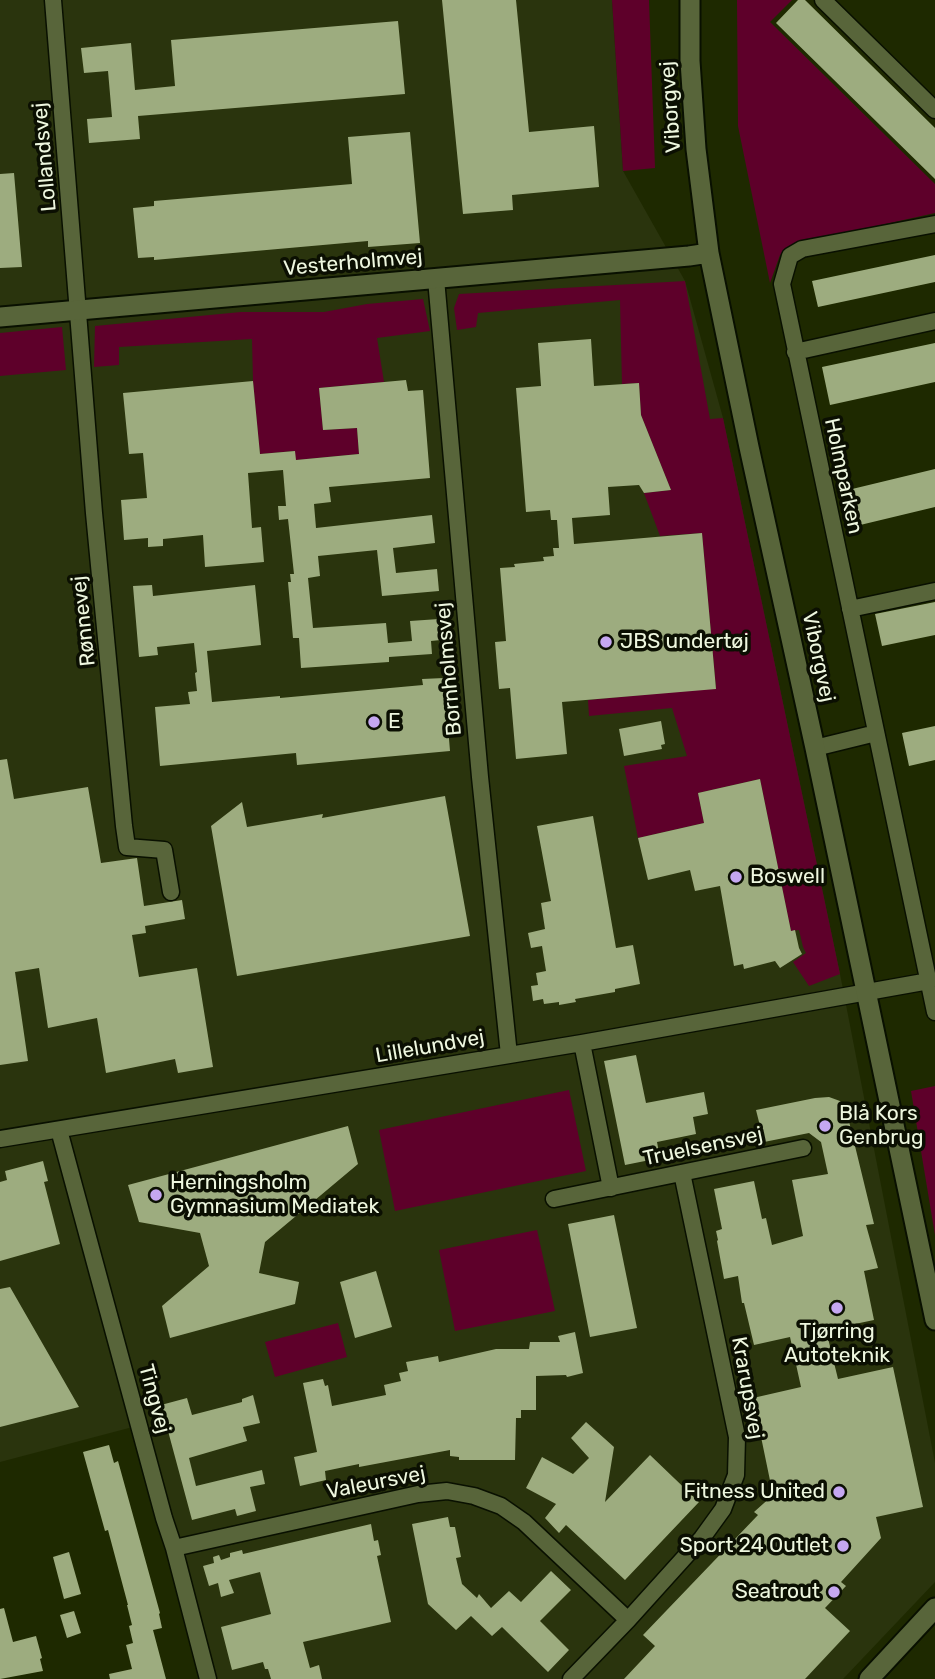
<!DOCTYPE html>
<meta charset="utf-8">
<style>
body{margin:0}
canvas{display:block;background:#1e2900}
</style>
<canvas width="935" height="1679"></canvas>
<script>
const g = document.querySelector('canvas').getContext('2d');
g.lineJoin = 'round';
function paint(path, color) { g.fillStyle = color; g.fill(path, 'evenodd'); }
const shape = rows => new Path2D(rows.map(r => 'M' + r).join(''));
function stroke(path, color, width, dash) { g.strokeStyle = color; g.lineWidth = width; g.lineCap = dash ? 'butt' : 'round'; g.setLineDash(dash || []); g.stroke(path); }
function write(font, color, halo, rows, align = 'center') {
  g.font = font + ' Rubik,sans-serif'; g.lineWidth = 7; g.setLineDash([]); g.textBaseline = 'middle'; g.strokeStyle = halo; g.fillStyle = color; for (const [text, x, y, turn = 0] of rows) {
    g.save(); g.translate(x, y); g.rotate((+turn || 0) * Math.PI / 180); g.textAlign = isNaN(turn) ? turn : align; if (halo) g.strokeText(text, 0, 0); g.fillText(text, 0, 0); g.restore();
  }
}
const built = shape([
 [0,0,612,0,623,171,685,281,723,418,840,974,935,1463,935,1582,843,1679,215,1679,144,1424,0,1462]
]);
const green = shape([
 [612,0,649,0,655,168,623,171],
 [737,0,792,0,770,22,935,184,935,213,804,242,780,255,770,283,738,126],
 [685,281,710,419,723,418,840,974,809,986,793,962,806,953,803,947,799,930,791,931,760,779,698,793,704,823,638,838,624,766,687,756,672,708,589,716,588,700,716,688,702,533,660,536,644,493,671,490,641,415,639,383,622,384,620,300,478,313,476,327,457,330,454,308,459,294],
 [423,299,430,331,377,338,384,382,319,388,323,430,357,428,359,454,296,460,294,451,260,454,253,381,252,339,119,347,119,365,94,367,95,326,241,312,324,312,367,304],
 [62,327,66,370,0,376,0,333],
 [935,1086,935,1235,911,1091],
 [569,1090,586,1171,395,1211,379,1130],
 [537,1230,555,1311,455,1331,439,1250],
 [338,1323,347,1357,275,1377,265,1342]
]);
const building = shape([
 [442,0,516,0,529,132,594,126,599,187,512,195,513,210,463,214],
 [798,0,805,0,935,128,935,179,776,23],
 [398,21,405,94,138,116,140,139,89,143,87,119,112,117,108,71,84,73,81,48,131,43,135,90,175,86,171,40],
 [410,132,420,243,368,247,368,241,154,260,154,257,138,258,133,208,154,206,154,201,352,184,348,137],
 [14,173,22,267,0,268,0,174],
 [935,255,935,282,818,307,812,281],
 [591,339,594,386,639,383,641,415,671,490,644,493,639,485,608,487,610,515,572,518,574,544,702,533,716,689,562,702,567,754,516,759,510,688,499,689,495,642,506,641,500,568,515,567,514,564,544,561,543,557,554,556,553,548,559,548,557,520,551,520,550,510,526,512,516,388,541,386,538,343],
 [935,343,935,382,830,405,822,367],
 [406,380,408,391,423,390,430,478,329,487,331,502,314,504,316,528,432,515,435,543,393,548,396,573,437,569,439,591,382,596,377,550,318,556,320,576,308,578,313,628,386,623,388,643,412,641,410,621,439,619,441,640,431,641,432,654,389,657,389,662,301,668,299,638,293,638,288,582,291,582,290,574,294,574,288,519,279,520,278,506,286,506,283,470,248,473,252,528,261,527,264,562,205,567,203,535,163,539,163,546,148,547,148,538,124,540,121,500,147,498,143,453,129,454,123,393,253,381,260,454,295,451,296,460,359,454,357,428,323,430,319,388],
 [935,469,935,507,856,526,848,490],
 [152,585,153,596,255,585,261,645,207,651,212,702,280,696,280,698,423,685,422,679,444,678,450,751,297,765,296,753,160,766,155,707,190,704,188,692,197,691,195,673,197,672,194,643,157,647,158,655,139,657,133,586],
 [935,602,935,635,882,646,875,614],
 [661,721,665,744,661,745,662,749,624,756,619,729],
 [935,726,935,760,909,766,902,733],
 [7,759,14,799,88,787,101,863,137,858,144,906,182,900,185,919,145,926,146,933,132,935,139,977,197,968,213,1067,178,1073,175,1059,106,1073,97,1018,48,1028,39,968,15,972,28,1061,0,1065,0,760],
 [760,779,791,931,795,930,799,948,802,954,780,968,775,961,744,969,743,964,734,966,720,886,695,891,690,870,648,880,638,838,704,823,698,793],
 [445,796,470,936,237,976,211,826,242,802,247,827,323,814,322,818],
 [593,816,616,948,633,945,640,984,615,989,615,992,575,999,576,1002,559,1005,559,1002,544,1004,543,999,533,1001,531,986,538,985,536,973,546,971,542,946,531,948,528,933,545,929,541,903,551,901,537,826],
 [636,1055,646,1103,704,1092,708,1114,693,1117,696,1134,657,1142,660,1158,625,1165,604,1061],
 [829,1097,840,1101,846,1109,874,1224,866,1225,878,1268,864,1271,874,1320,826,1330,838,1379,893,1367,923,1507,876,1517,881,1538,841,1582,846,1586,825,1608,850,1631,805,1679,624,1679,655,1646,643,1635,758,1515,754,1512,773,1495,753,1398,801,1387,790,1337,754,1345,744,1303,742,1303,738,1276,724,1279,717,1241,718,1240,716,1231,722,1229,714,1189,754,1181,762,1219,766,1218,772,1245,803,1236,792,1180,828,1174,821,1142,809,1133,764,1142,756,1110,815,1098],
 [348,1126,358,1164,265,1242,259,1273,299,1282,295,1304,170,1338,162,1306,209,1266,200,1233,139,1222,128,1185],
 [43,1161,48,1181,44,1182,60,1244,0,1261,0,1182,7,1180,5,1171],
 [614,1215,637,1328,590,1337,568,1224],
 [376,1271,392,1327,355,1338,340,1282],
 [10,1287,79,1407,0,1427,0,1289],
 [575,1332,583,1373,567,1377,566,1375,536,1376,536,1410,521,1410,521,1418,516,1418,515,1460,459,1460,459,1457,450,1456,450,1450,359,1467,359,1464,325,1471,326,1480,300,1486,294,1457,317,1452,303,1383,323,1379,325,1386,328,1385,332,1406,386,1395,384,1385,401,1381,399,1373,408,1371,406,1362,438,1356,439,1362,496,1349,529,1349,530,1342,560,1342,558,1336],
 [253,1395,260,1423,243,1427,247,1441,189,1458,196,1486,262,1470,265,1484,250,1487,256,1511,237,1516,235,1509,192,1520,161,1405,187,1398,192,1415,242,1402,242,1399],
 [586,1422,614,1447,605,1502,650,1455,699,1502,625,1580,566,1525,559,1533,545,1518,556,1504,526,1488,542,1457,573,1474,589,1458,571,1438],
 [109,1445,114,1463,118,1461,160,1613,159,1614,162,1628,153,1630,166,1679,110,1679,109,1674,132,1669,126,1645,133,1643,129,1626,132,1625,127,1605,128,1605,108,1530,105,1531,83,1452],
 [448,1517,450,1527,455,1527,461,1557,456,1558,462,1584,477,1598,479,1594,491,1608,509,1591,521,1602,551,1571,571,1590,540,1621,569,1650,548,1672,502,1627,492,1636,471,1616,456,1630,428,1604,412,1524],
 [371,1524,374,1541,378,1540,381,1555,377,1556,391,1622,303,1642,310,1668,319,1665,322,1679,271,1679,268,1669,265,1669,263,1662,232,1670,221,1627,271,1614,260,1572,229,1580,234,1593,221,1597,218,1583,209,1586,203,1566,214,1563,213,1557,219,1555,221,1560,230,1557,230,1553,242,1550,243,1554],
 [69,1552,81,1594,64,1599,53,1557],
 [4,1608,13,1642,36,1636,42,1658,40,1659,43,1671,0,1679,0,1609],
 [74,1611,81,1633,67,1638,60,1615]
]);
const minor = shape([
 [53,0,94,513,124,826,127,847,164,850,171,892],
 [823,0,935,110],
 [935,224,802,249,790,256,782,284,935,1012],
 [436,279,480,777,509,1055],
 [795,352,935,321],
 [850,609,935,591],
 [815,748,876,733],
 [582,1043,611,1188],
 [59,1130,164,1518,174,1548,208,1679],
 [0,1139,582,1043,929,981],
 [554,1199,803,1148],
 [174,1548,418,1494,447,1491,474,1496,501,1506,524,1522,628,1620],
 [571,1679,628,1620,702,1538,723,1509,736,1475,737,1437,682,1173]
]);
const tertiary = shape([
 [690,0,690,61,696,149,709,253,749,447,815,748,935,1320],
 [0,317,689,256,709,253],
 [869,1679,935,1608]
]);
const markers = [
 [606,642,7,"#c5a7f1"],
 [374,722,7,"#c5a7f1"],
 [736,877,7,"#c5a7f1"],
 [825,1126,7,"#c5a7f1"],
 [156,1195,7,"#c5a7f1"],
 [837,1308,7,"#c5a7f1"],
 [839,1492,7,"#c5a7f1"],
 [843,1546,7,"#c5a7f1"],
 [834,1592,7,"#c5a7f1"]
];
const streetNames = [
 ["Viborgvej",671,107,-94],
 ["Lollandsvej",45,157,-95],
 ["Vesterholmvej",353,263,-5],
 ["Holmparken",843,476,78],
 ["Rønnevej",84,621,-96],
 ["Viborgvej",818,657,78],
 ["Bornholmsvej",449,669,-95],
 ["Lillelundvej",430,1047,-10],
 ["Truelsensvej",703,1147,-12],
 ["Krarupsvej",747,1388,80],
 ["Tingvej",154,1399,75],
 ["Valeursvej",376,1483,-11]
];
const poiNames = [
 ["JBS undertøj",620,642],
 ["E",388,722],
 ["Boswell",750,877],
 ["Blå Kors",839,1114],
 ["Genbrug",839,1138],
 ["Herningsholm",170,1183],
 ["Gymnasium Mediatek",170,1207],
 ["Tjørring",837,1332,"center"],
 ["Autoteknik",837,1356,"center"],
 ["Fitness United",825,1492,"right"],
 ["Sport 24 Outlet",829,1546,"right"],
 ["Seatrout",820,1592,"right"]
];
paint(built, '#2a340d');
paint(green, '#5e002a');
paint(building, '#9dac7f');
stroke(minor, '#091000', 19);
stroke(tertiary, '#091000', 23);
stroke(minor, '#58653a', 16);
stroke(tertiary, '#58653a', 19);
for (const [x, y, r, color] of markers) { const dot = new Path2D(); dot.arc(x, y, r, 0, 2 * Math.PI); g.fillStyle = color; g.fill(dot); stroke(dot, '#0b0f02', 2.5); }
write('21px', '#eef7df', '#0b0f02', streetNames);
write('21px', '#eef7df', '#0b0f02', poiNames, 'left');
</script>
